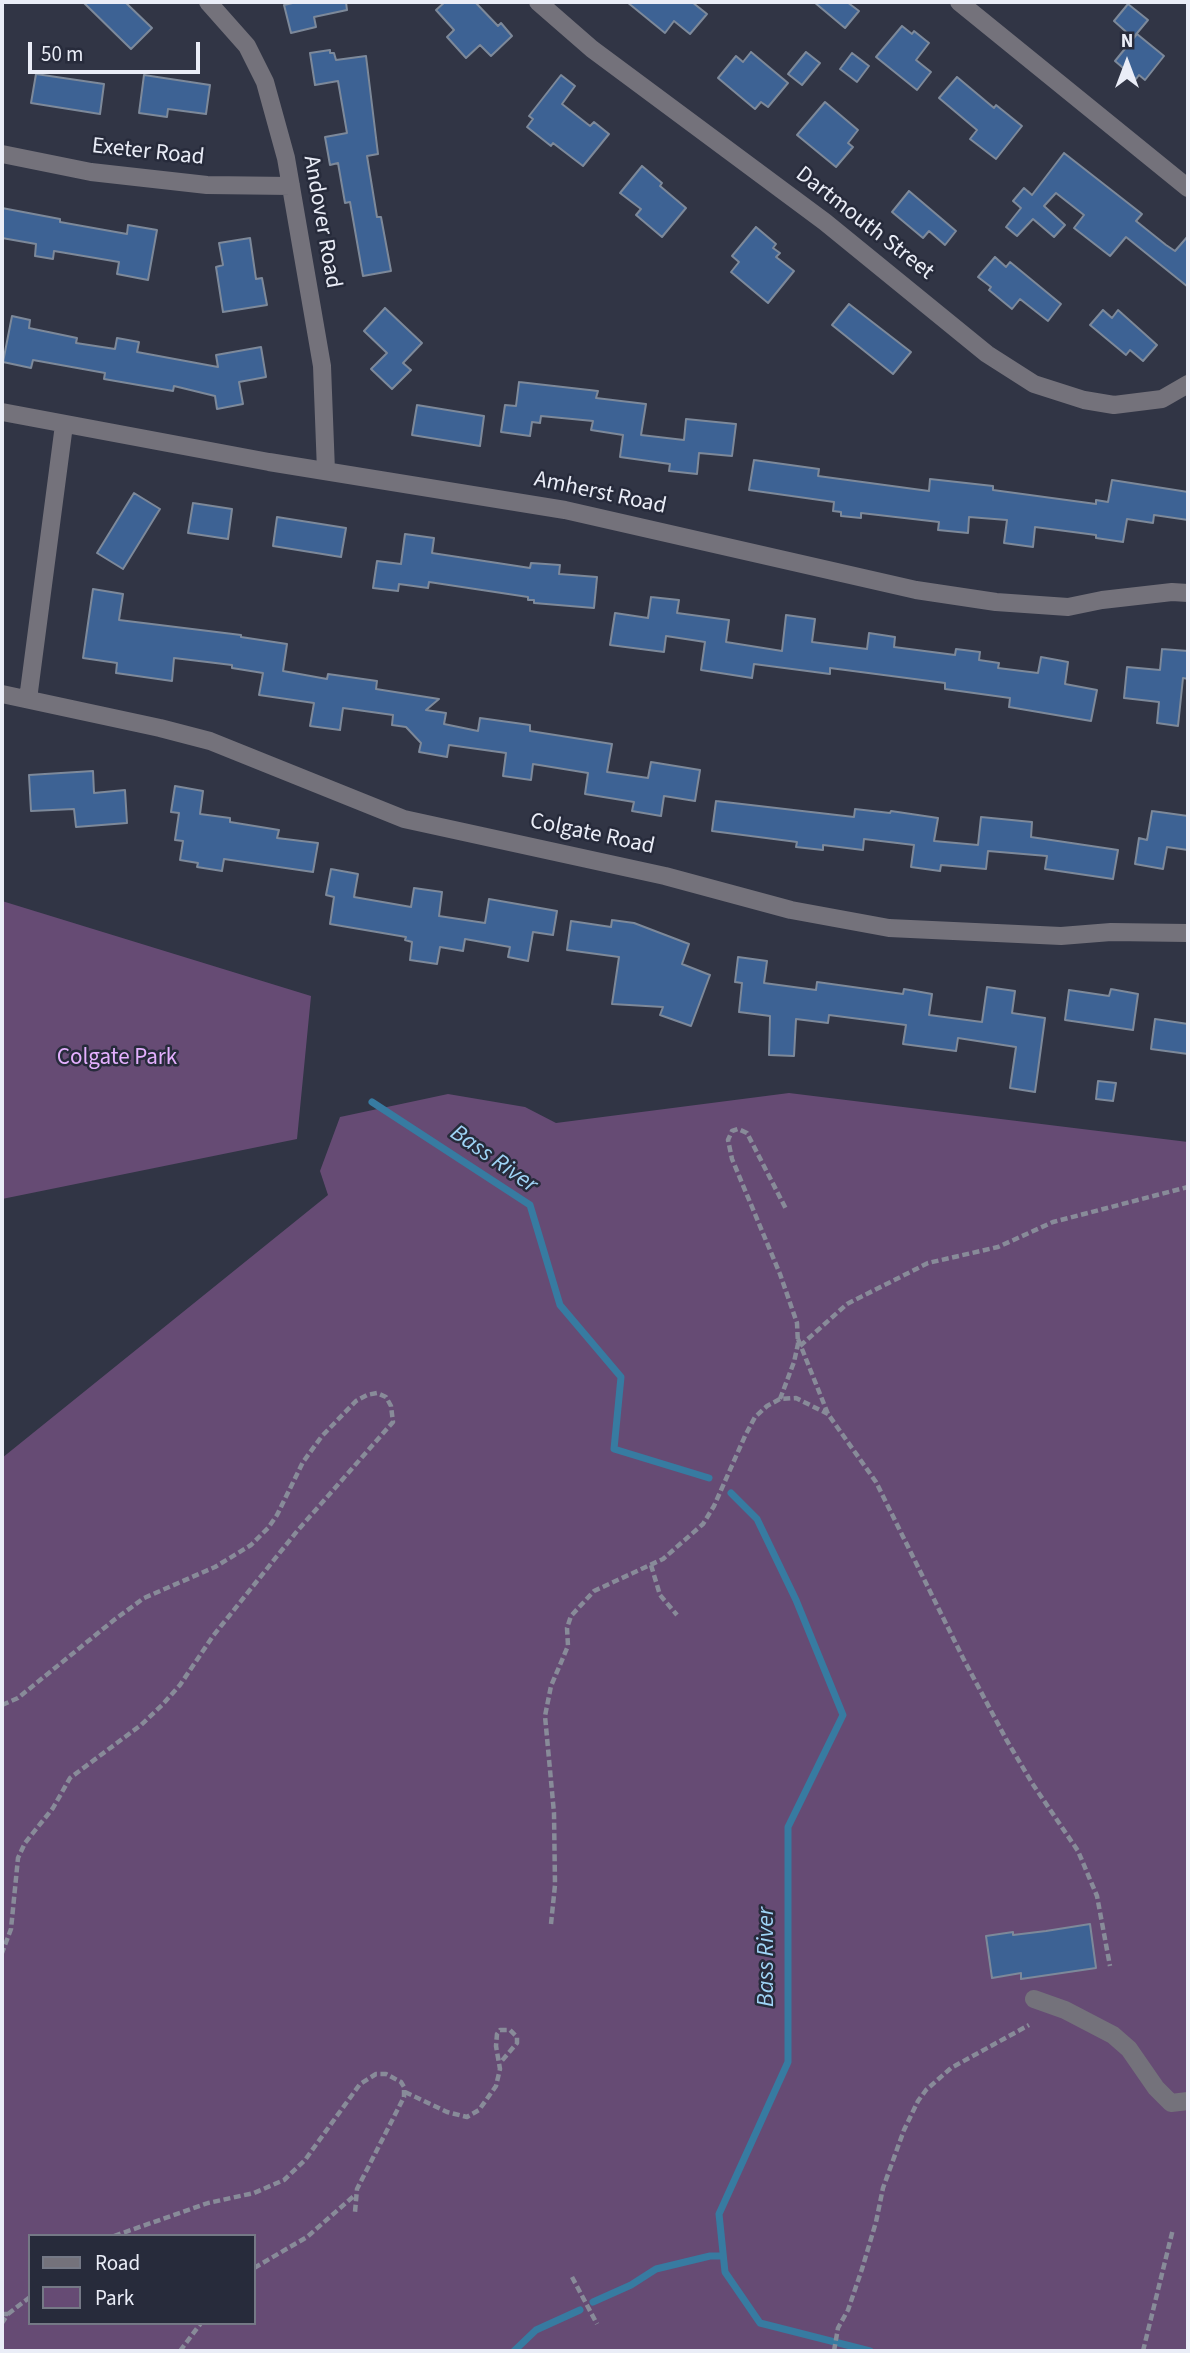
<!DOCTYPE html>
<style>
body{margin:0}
#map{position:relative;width:1190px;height:2353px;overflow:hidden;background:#313545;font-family:"Source Sans 3",sans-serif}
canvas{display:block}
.frame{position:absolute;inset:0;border:4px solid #eaedf7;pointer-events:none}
.legend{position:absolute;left:28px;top:2234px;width:228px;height:91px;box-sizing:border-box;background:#272b3b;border:2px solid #757986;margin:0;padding:9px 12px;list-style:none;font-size:21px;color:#eaedf7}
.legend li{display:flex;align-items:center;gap:14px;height:35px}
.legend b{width:35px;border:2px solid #757986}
.north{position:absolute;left:1092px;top:28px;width:70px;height:70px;-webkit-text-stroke:5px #272b3b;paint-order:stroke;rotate:0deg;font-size:19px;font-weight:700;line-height:28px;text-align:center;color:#eaedf7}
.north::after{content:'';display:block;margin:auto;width:24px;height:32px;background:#eaedf7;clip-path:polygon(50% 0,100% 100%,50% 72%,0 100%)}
.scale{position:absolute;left:28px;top:42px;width:172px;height:32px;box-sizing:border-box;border:4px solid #eaedf7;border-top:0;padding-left:9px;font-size:21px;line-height:24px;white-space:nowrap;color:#eaedf7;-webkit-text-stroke:5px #272b3b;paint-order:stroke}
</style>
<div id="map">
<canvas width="1190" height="2353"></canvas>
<div class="frame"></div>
<ul class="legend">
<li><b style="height:9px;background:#74727b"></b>Road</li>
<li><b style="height:19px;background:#664b74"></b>Park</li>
</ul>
<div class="north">N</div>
<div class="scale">50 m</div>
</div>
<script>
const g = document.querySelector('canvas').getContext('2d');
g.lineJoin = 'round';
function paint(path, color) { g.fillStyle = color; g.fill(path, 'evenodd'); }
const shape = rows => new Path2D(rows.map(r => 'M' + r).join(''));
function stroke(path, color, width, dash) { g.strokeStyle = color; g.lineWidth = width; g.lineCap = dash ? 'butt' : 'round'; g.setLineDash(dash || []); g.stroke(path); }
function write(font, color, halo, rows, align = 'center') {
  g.font = font + ' "Source Sans 3",sans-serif'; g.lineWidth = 5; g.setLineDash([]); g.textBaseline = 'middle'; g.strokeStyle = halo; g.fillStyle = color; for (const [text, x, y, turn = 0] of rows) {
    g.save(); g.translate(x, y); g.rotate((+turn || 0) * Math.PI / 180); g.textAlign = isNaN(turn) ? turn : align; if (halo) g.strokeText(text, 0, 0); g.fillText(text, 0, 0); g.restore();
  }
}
const green = shape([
 [2,901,311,996,297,1139,2,1199],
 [789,1093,1188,1142,1188,2351,2,2351,2,1458,328,1195,320,1171,340,1117,448,1094,525,1107,556,1123],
 [30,2236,254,2236,254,2323,30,2323]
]);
const stream = shape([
 [372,1102,530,1205,560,1305,621,1377,614,1449,709,1478],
 [731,1493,757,1519,796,1600,843,1715,788,1827,788,2062,719,2214,725,2272,760,2323,870,2351],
 [593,2302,631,2285,656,2269,710,2256,723,2256],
 [514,2351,536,2330,580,2310]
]);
const building = shape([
 [83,2,125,2,152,28,131,49,83,2],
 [297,2,346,2,347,10,314,17,316,27,291,33,284,5,297,2],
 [445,2,475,2,498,26,501,23,512,36,491,56,480,45,466,58,447,37,454,30,436,10,445,2],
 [627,2,692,2,707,14,690,34,674,21,665,33,627,2],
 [814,2,847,2,859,11,845,28,814,2],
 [1128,4,1148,20,1133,38,1114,21,1128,4],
 [902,26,912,34,914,31,929,43,916,60,931,72,917,90,876,57,902,26],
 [1137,34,1164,56,1145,80,1139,75,1136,79,1115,61,1137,34],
 [330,50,330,53,334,53,336,60,366,56,378,154,367,156,377,217,381,217,391,271,363,276,350,202,345,203,338,163,330,165,325,137,347,133,338,81,315,85,310,53,330,50],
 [751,52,788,83,768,107,761,102,755,109,718,78,736,56,743,62,751,52],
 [806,52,820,63,802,85,788,74,806,52],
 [852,53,869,66,857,82,840,69,852,53],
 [36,74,104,84,100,114,31,103,36,74],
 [144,75,210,85,206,114,168,109,167,117,139,113,144,75],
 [561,75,575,86,562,104,590,126,594,122,609,134,583,166,553,143,551,146,527,127,533,119,529,116,561,75],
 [957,77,994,108,996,105,1022,126,996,159,970,139,977,130,939,98,957,77],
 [825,102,858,130,848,143,853,147,836,167,797,135,825,102],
 [1064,153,1142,214,1136,221,1166,245,1175,251,1188,236,1188,287,1126,237,1110,256,1074,228,1084,215,1056,193,1044,206,1065,225,1054,237,1033,219,1017,236,1006,227,1021,208,1013,201,1024,188,1032,195,1064,153],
 [642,166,662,183,660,186,686,208,662,237,636,215,641,209,620,193,642,166],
 [909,191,956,231,945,245,929,231,923,238,892,212,909,191],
 [2,208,60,219,60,222,127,234,128,225,157,230,148,280,117,274,119,262,54,251,53,259,35,256,36,244,2,238,2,208],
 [756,227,776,244,773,248,780,253,776,257,794,271,768,303,731,272,739,262,732,256,756,227],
 [250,238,256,279,262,278,267,305,223,312,216,267,223,265,219,243,250,238],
 [995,257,1006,267,1010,262,1061,304,1048,321,1020,299,1012,309,989,290,991,287,978,277,995,257],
 [849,304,911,352,893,374,832,325,849,304],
 [385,308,422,343,403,363,411,370,392,389,371,369,387,353,364,331,385,308],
 [1103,310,1112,318,1118,310,1157,345,1143,361,1130,350,1126,355,1090,325,1103,310],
 [12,316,30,320,29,328,77,338,76,343,115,349,117,338,139,342,137,352,218,367,216,355,261,347,266,377,239,382,243,404,217,409,215,396,174,386,173,391,104,379,105,373,33,360,31,368,3,362,12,316],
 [519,382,598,391,596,398,646,404,641,435,684,440,686,419,736,424,732,456,699,453,697,474,669,471,670,464,620,457,623,435,591,430,593,421,541,416,540,423,532,422,530,436,501,432,505,405,516,406,519,382],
 [417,405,484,416,480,446,412,435,417,405],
 [754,460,819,469,818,476,929,491,930,479,993,486,993,490,1096,504,1096,500,1108,502,1112,480,1188,492,1188,520,1154,515,1153,523,1127,519,1123,542,1096,538,1096,535,1035,527,1033,547,1004,543,1007,520,969,517,968,533,938,530,939,522,861,513,861,518,841,516,841,512,833,511,834,502,749,490,754,460],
 [134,493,160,509,123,569,97,553,134,493],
 [193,503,232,509,228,539,188,533,193,503],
 [277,517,346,528,341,557,273,546,277,517],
 [405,534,434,538,432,553,530,568,531,563,560,565,559,574,597,577,594,608,534,603,534,600,528,600,528,597,429,582,428,588,399,584,398,591,373,588,377,561,401,564,405,534],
 [93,589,123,594,119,620,241,635,241,637,287,644,283,671,327,679,328,674,377,681,376,689,439,699,426,710,446,713,444,724,478,731,480,718,530,725,530,731,612,744,607,772,648,778,651,762,700,770,695,801,664,796,661,816,632,811,634,802,585,794,588,773,533,764,531,780,503,776,506,753,449,745,447,757,419,752,421,743,406,727,392,725,393,715,343,708,340,730,310,726,314,703,259,695,263,673,232,668,232,665,174,658,172,681,116,673,117,663,83,658,93,589],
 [651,597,679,600,677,613,729,620,726,642,782,651,786,615,815,619,812,642,867,649,869,633,895,637,894,647,955,655,956,649,980,652,979,660,999,663,998,668,1038,673,1041,657,1068,662,1065,684,1097,690,1091,721,1009,707,1010,698,945,689,945,683,830,668,830,674,754,664,752,678,701,670,705,642,666,636,664,652,610,645,615,613,648,618,651,597],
 [1162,649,1188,651,1188,679,1183,678,1178,726,1157,723,1159,702,1124,698,1127,667,1160,670,1162,649],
 [93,771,94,793,125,790,127,823,76,827,74,809,31,811,29,775,93,771],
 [175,786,203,791,200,814,230,818,230,822,279,830,277,838,318,843,313,872,224,859,222,871,197,867,198,863,180,860,183,841,175,840,179,813,171,812,175,786],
 [716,801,854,817,855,809,890,813,891,811,938,818,934,841,978,845,981,817,1032,822,1031,837,1118,850,1113,879,1045,869,1047,856,988,851,986,869,941,865,940,871,911,867,914,845,864,839,863,850,823,845,823,850,796,847,797,842,712,831,716,801],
 [1152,811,1188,816,1188,850,1167,847,1163,869,1135,864,1139,838,1147,840,1152,811],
 [331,869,358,874,354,897,411,907,414,888,442,892,439,916,485,923,489,899,557,911,553,935,533,932,528,961,508,957,510,947,465,939,463,951,440,947,437,964,410,960,412,942,405,940,406,937,330,924,334,897,326,895,331,869],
 [612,920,634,923,689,944,682,964,710,975,691,1026,660,1015,663,1007,612,1004,619,957,567,950,571,921,611,927,612,920],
 [738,957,767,961,764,983,816,990,817,982,903,994,904,989,932,994,929,1015,982,1022,987,987,1015,991,1012,1013,1045,1018,1035,1092,1010,1088,1016,1047,958,1038,956,1051,903,1044,906,1025,829,1015,828,1023,796,1019,794,1056,769,1055,770,1016,739,1012,742,983,735,982,738,957],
 [1111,989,1138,994,1133,1030,1065,1020,1069,990,1109,996,1111,989],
 [1155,1019,1188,1024,1188,1054,1151,1049,1155,1019],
 [1098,1081,1116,1083,1113,1101,1096,1099,1098,1081],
 [1090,1924,1096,1968,1021,1979,1021,1973,992,1978,986,1936,1013,1932,1013,1935,1046,1931,1090,1924]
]);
const path = shape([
 [798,1339,828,1414,876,1482,963,1658,1006,1739,1032,1783,1078,1851,1097,1896,1110,1966],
 [800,1346,847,1304,928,1263,998,1247,1053,1222,1188,1187],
 [780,1399,794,1362,798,1344,797,1323,780,1274,732,1159,728,1140,732,1131,738,1129,747,1133,786,1209],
 [651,1565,660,1595,677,1615],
 [2,1705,18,1698,114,1620,144,1598,215,1567,251,1545,268,1528,277,1515,303,1462,322,1436,356,1401,367,1395,377,1393,386,1397,391,1406,393,1422,298,1530,213,1636,180,1685,162,1705,141,1725,70,1778,53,1808,25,1843,18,1858,11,1929,2,1953],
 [551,1924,555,1885,554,1813,545,1716,551,1686,568,1646,567,1628,571,1616,594,1591,663,1559,703,1524,714,1506,745,1436,755,1417,767,1406,780,1399,796,1398,828,1414],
 [405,2092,447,2112,467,2117,479,2110,496,2086,500,2069,496,2046,497,2034,500,2030,510,2030,517,2037,517,2043,500,2063],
 [114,2236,208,2203,254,2193,284,2180,305,2160,360,2084,376,2074,386,2074,401,2082,404,2087,404,2097,357,2189,355,2212],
 [254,2268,307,2237,355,2195],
 [572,2277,597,2324],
 [2,2314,8,2314,2,2323],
 [8,2314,30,2297],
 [180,2351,201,2323],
 [834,2351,838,2328,848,2310,862,2269,876,2222,883,2188,904,2130,918,2101,926,2090,951,2068,1029,2025],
 [1143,2351,1173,2229]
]);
const minor = shape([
 [208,2,247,46,265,82,286,158,322,366,326,471],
 [538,2,592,49,825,222,987,354,1034,384,1084,400,1114,405,1162,399,1188,384],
 [959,2,1188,188],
 [2,154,91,172,207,185,291,186],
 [2,412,269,462,565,510,916,590,996,602,1068,607,1102,600,1172,592,1188,593],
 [2,694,160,728,210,741,404,819,665,876,791,910,889,928,1061,936,1111,932,1188,933],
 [28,699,64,425],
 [1034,1999,1065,2010,1113,2035,1129,2049,1156,2088,1171,2103,1188,2101]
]);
const streetNames = [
 ["Exeter Road",148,153,6],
 ["Andover Road",321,222,80],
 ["Dartmouth Street",864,224,38],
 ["Amherst Road",600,494,12],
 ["Colgate Road",592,835,12]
];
const parkNames = [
 ["Colgate Park",117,1059]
];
const waterNames = [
 ["Bass River",493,1160,35],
 ["Bass River",768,1957,-90]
];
paint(green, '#664b74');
stroke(stream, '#377ba1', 7);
paint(building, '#3d6294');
stroke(building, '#7d899a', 2);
stroke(path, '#888b99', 4.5, [7, 3.5]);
stroke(minor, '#74727b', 18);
write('23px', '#eaedf7', '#272b3b', streetNames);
write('23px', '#e4b0fe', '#272b3b', parkNames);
write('italic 24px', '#9fd4f6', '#272b3b', waterNames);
</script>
